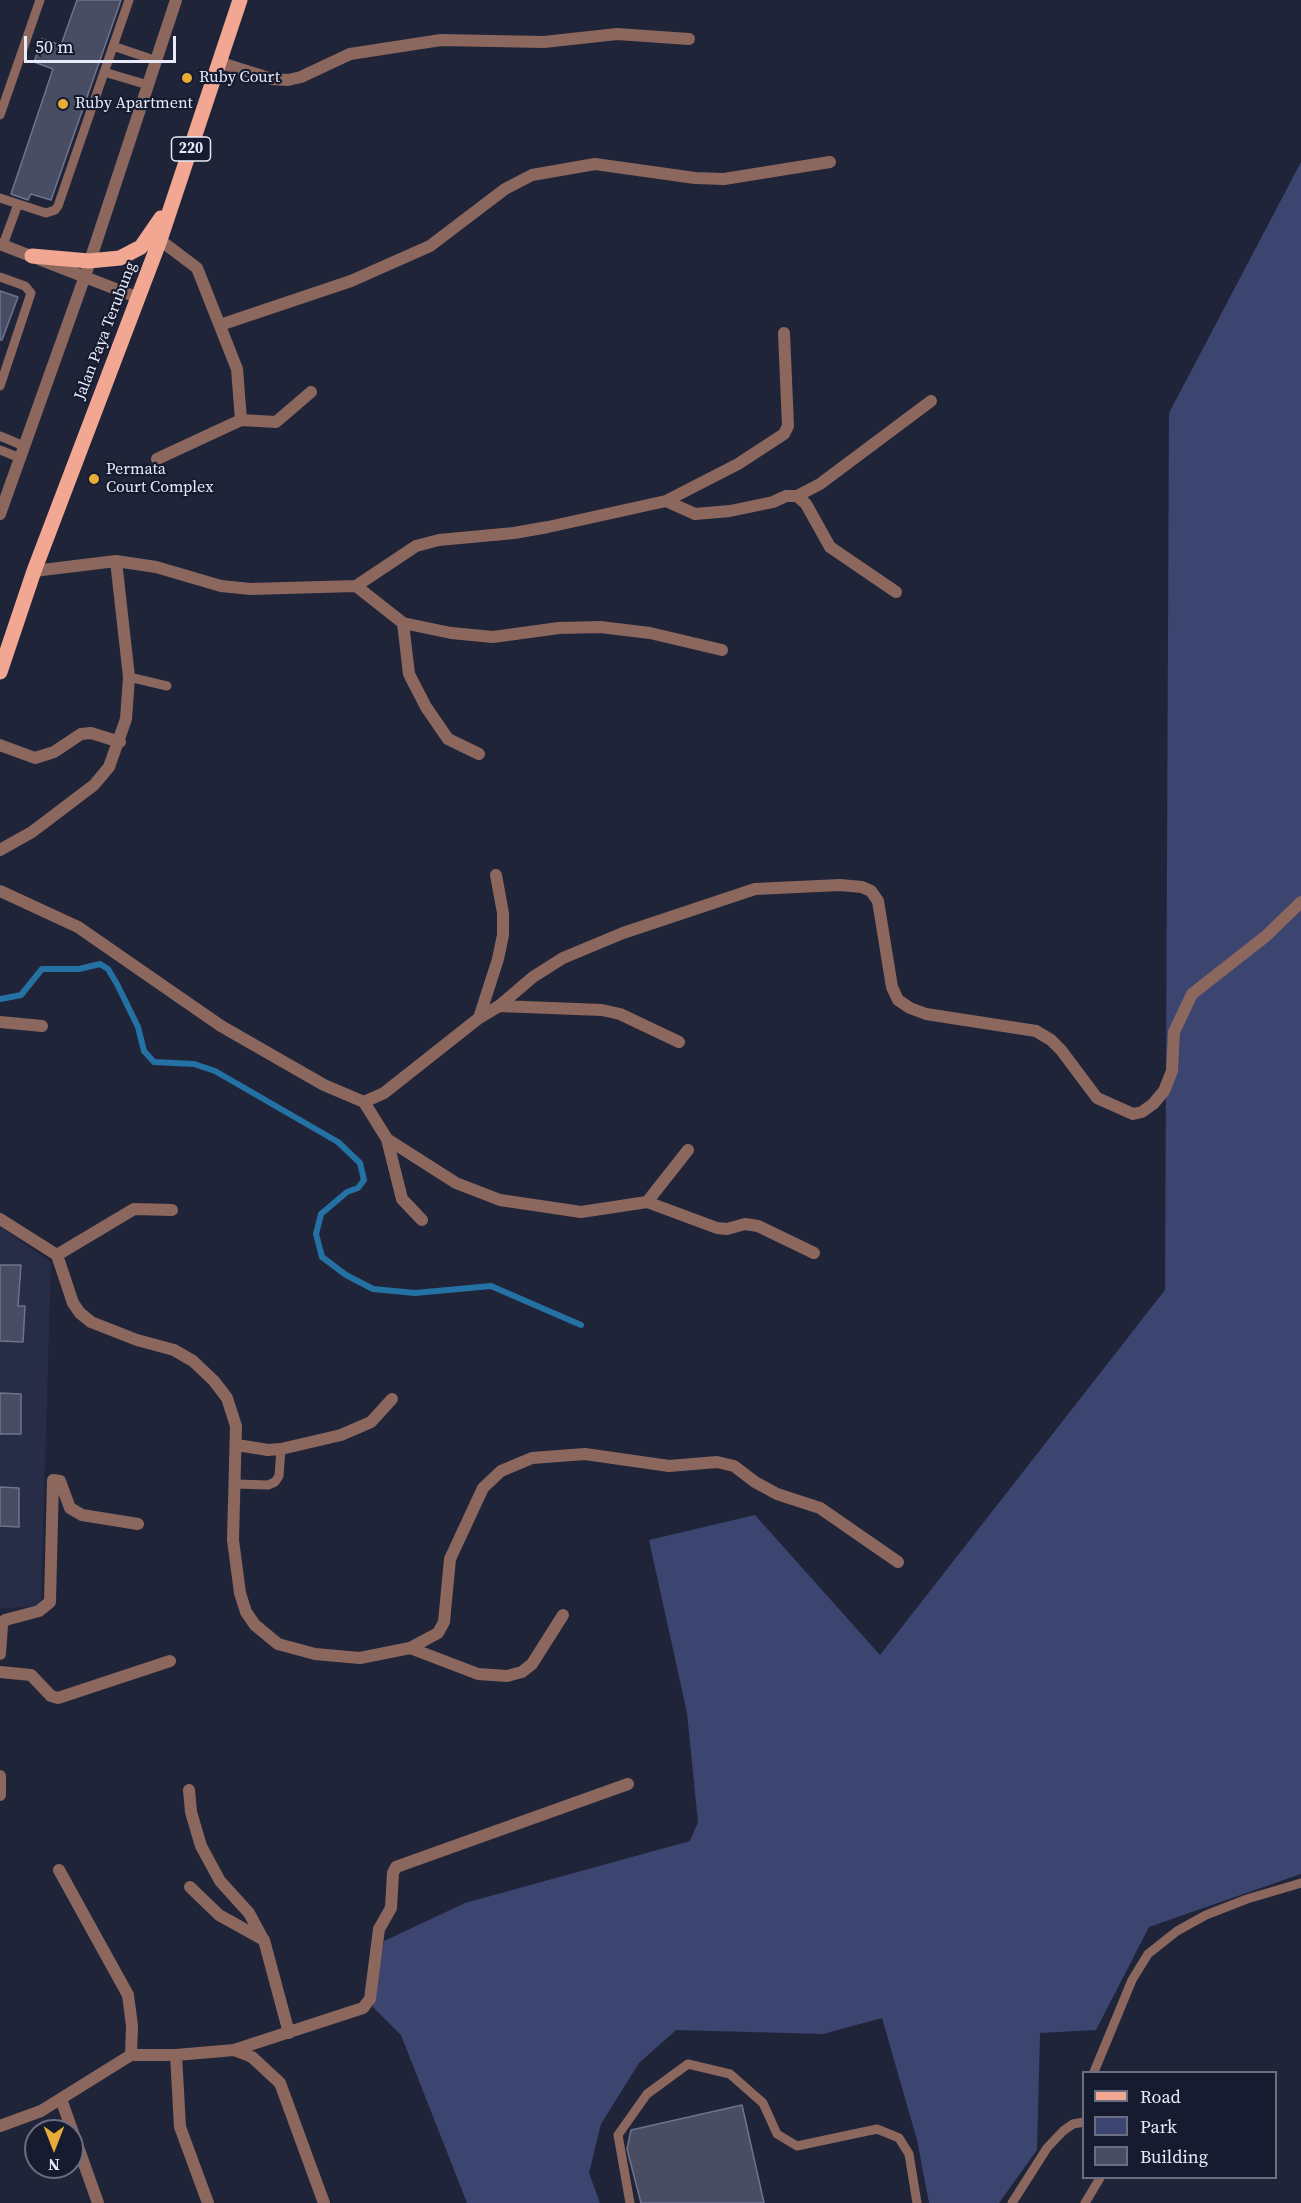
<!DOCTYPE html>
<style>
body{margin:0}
#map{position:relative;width:1301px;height:2203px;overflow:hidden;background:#202439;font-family:"Source Serif 4",serif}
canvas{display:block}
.legend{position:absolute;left:1082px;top:2071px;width:195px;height:108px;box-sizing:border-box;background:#171b2f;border:2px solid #6a6e80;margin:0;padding:8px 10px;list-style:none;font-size:18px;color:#e7ebf9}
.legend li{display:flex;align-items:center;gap:12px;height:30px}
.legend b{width:30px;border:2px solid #6a6e80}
.north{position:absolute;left:24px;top:2119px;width:60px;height:60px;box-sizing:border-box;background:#171b2f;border:2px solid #6a6e80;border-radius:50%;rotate:180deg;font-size:16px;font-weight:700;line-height:24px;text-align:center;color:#e7ebf9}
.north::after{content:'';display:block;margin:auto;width:21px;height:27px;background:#e7ac37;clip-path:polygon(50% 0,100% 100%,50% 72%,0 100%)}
.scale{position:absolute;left:24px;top:36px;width:152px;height:27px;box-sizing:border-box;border:3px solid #e7ebf9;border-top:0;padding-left:8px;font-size:18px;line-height:21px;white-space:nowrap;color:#e7ebf9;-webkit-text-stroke:4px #171b2f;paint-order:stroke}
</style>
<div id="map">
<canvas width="1301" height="2203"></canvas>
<ul class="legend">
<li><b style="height:8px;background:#f1a792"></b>Road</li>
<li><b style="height:16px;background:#3c4470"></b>Park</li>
<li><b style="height:16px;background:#484d64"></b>Building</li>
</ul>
<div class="north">N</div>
<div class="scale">50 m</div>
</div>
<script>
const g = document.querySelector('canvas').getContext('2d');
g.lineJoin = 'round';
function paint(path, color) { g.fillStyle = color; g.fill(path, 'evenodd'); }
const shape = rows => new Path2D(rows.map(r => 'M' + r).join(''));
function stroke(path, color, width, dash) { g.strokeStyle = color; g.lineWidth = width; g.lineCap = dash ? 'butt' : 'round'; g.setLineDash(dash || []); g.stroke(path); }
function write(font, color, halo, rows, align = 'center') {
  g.font = font + ' "Source Serif 4",serif'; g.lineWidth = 4.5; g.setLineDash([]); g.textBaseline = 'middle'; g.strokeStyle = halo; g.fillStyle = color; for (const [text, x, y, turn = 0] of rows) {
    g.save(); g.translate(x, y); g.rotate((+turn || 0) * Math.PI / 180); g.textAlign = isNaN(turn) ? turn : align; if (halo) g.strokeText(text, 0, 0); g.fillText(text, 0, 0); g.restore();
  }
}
const built = shape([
 [0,1227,51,1262,41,1605,0,1609]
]);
const green = shape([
 [1301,162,1301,1874,1149,1927,1096,2030,1040,2033,1037,2150,999,2203,929,2203,917,2140,882,2018,823,2034,676,2030,639,2063,601,2124,589,2173,600,2203,467,2203,401,2035,373,2007,384,1941,465,1903,690,1841,698,1822,687,1713,649,1540,755,1515,880,1655,1165,1290,1169,413]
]);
const stream = shape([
 [0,999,21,995,42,969,79,969,100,964,108,969,117,984,138,1027,144,1051,154,1062,194,1064,215,1071,338,1142,360,1163,364,1180,358,1188,347,1192,321,1214,316,1234,322,1257,346,1275,373,1289,415,1293,491,1286,581,1325]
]);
const building = shape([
 [77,0,121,0,51,200,31,194,28,200,11,194,53,69,34,62,42,39,61,45,77,0],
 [0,291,18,297,2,340,0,340,0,291],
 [0,1265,21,1265,18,1306,25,1306,23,1342,0,1341,0,1265],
 [0,1393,21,1394,21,1434,0,1434,0,1393],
 [0,1487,19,1488,19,1527,0,1526,0,1487],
 [742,2105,764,2203,641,2203,627,2149,631,2130,742,2105]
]);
const service = shape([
 [113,46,157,61],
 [104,72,148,85],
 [0,115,40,0],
 [0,198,46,213,55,210,58,206,129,0],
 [3,245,18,204],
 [0,277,25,286,31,293,0,386],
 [0,436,24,446],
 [0,450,20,458],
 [129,677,167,686],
 [236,1484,268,1485,275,1482,279,1476,281,1449],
 [1094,2072,1132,1980,1148,1954,1177,1931,1206,1915,1247,1899,1301,1883],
 [630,2203,618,2135,647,2094,688,2064,730,2074,763,2103,777,2134,797,2146,877,2129,899,2138,909,2154,917,2203],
 [1012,2203,1047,2148,1063,2131,1073,2124,1084,2122],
 [1085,2203,1100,2178]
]);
const minor = shape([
 [221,63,272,79,288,80,301,77,350,54,441,40,544,42,617,34,689,39],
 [0,244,139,298],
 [220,325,351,281,430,246,505,189,532,175,595,164,695,178,724,179,830,162],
 [241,420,276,422,311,392],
 [157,459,241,420,237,369,197,268,160,240],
 [797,496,820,484,931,401],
 [666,501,695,514,730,511,773,502,786,496,797,496,806,504,830,547,896,592],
 [0,514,85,276,176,0],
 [34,571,116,561,156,567,221,586,251,589,356,586,403,623,451,633,493,637,559,628,600,627,650,633,722,650],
 [356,586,416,546,439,540,514,533,548,527,666,501,738,464,784,434,788,426,784,333],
 [403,623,409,674,426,707,448,739,479,754],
 [0,745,35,758,54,752,81,734,91,733,120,742],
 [0,850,32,832,94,785,109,767,126,719,129,677,116,561],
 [0,891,78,927,221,1026,324,1085,364,1102,384,1093,479,1018,499,1006,533,977,563,958,623,933,755,889,840,885,862,887,871,891,878,901,892,987,898,1000,910,1008,926,1014,1036,1031,1051,1040,1061,1050,1097,1098,1133,1114,1142,1112,1153,1104,1164,1091,1172,1071,1174,1032,1192,994,1266,936,1301,902],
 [499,1006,602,1010,620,1014,679,1042],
 [479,1018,498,959,503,935,503,913,496,875],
 [0,1022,42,1026],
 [364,1102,387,1139,402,1199,422,1220],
 [387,1139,456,1183,500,1200,581,1212,647,1202,717,1228,727,1229,745,1224,758,1226,814,1253],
 [647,1202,688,1150],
 [0,1219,57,1255,73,1303,80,1313,91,1322,137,1340,174,1350,193,1361,214,1381,227,1398,236,1426,233,1540,240,1593,246,1612,255,1625,278,1644,315,1654,360,1658,410,1648,438,1633,444,1622,450,1559,483,1488,501,1471,532,1458,585,1454,669,1466,717,1462,734,1466,755,1482,777,1494,820,1508,898,1562],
 [57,1255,134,1209,172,1210],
 [237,1445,268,1450,281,1449,341,1435,371,1422,392,1399],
 [410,1648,478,1674,507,1676,522,1672,532,1664,563,1615],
 [0,1654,2,1625,5,1620,39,1611,50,1602,53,1480,60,1481,70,1508,82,1515,138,1524],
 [0,1672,31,1675,51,1696,58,1698,170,1661],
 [0,1776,0,1795],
 [189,1790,191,1812,201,1846,220,1881,249,1913,263,1939],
 [59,1870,128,1995,132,2026,131,2055],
 [190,1887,219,1915,264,1940,289,2033],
 [234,2050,252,2057,280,2083,324,2203],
 [176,2055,180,2127,208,2203],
 [61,2099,98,2203],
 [0,2126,41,2111,131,2055,176,2055,234,2050,363,2008,370,1999,379,1929,391,1908,393,1873,396,1867,628,1784]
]);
const primary = shape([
 [32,256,89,261,120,258,141,247,161,218],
 [0,672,34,571,160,240,240,0]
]);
const markers = [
 [187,78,6,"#e7ac37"],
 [63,104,6,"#e7ac37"],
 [94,479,6,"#e7ac37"]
];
const shields = [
 [191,149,39]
];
const shieldNames = [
 ["220",191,149]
];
const poiNames = [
 ["Ruby Court",199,78],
 ["Ruby Apartment",75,104],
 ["Permata",106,470],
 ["Court Complex",106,488]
];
const streetNames = [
 ["Jalan Paya Terubung",106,331,-69]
];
paint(built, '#272c47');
paint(green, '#3c4470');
stroke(stream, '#2471a4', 6);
paint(building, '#484d64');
stroke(building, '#6e748d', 1.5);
stroke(service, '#8b675d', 9);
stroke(minor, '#8b675d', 12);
stroke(primary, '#f1a792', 15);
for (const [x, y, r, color] of markers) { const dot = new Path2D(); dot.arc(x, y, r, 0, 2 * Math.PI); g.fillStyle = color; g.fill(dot); stroke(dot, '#171b2f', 2); }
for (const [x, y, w] of shields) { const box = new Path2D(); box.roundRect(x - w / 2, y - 12, w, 24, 4.5); g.fillStyle = '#171b2f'; g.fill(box); stroke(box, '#e7ebf9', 1.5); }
write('bold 15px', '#e7ebf9', null, shieldNames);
write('16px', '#e7ebf9', '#171b2f', poiNames, 'left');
write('16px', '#e7ebf9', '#171b2f', streetNames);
</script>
